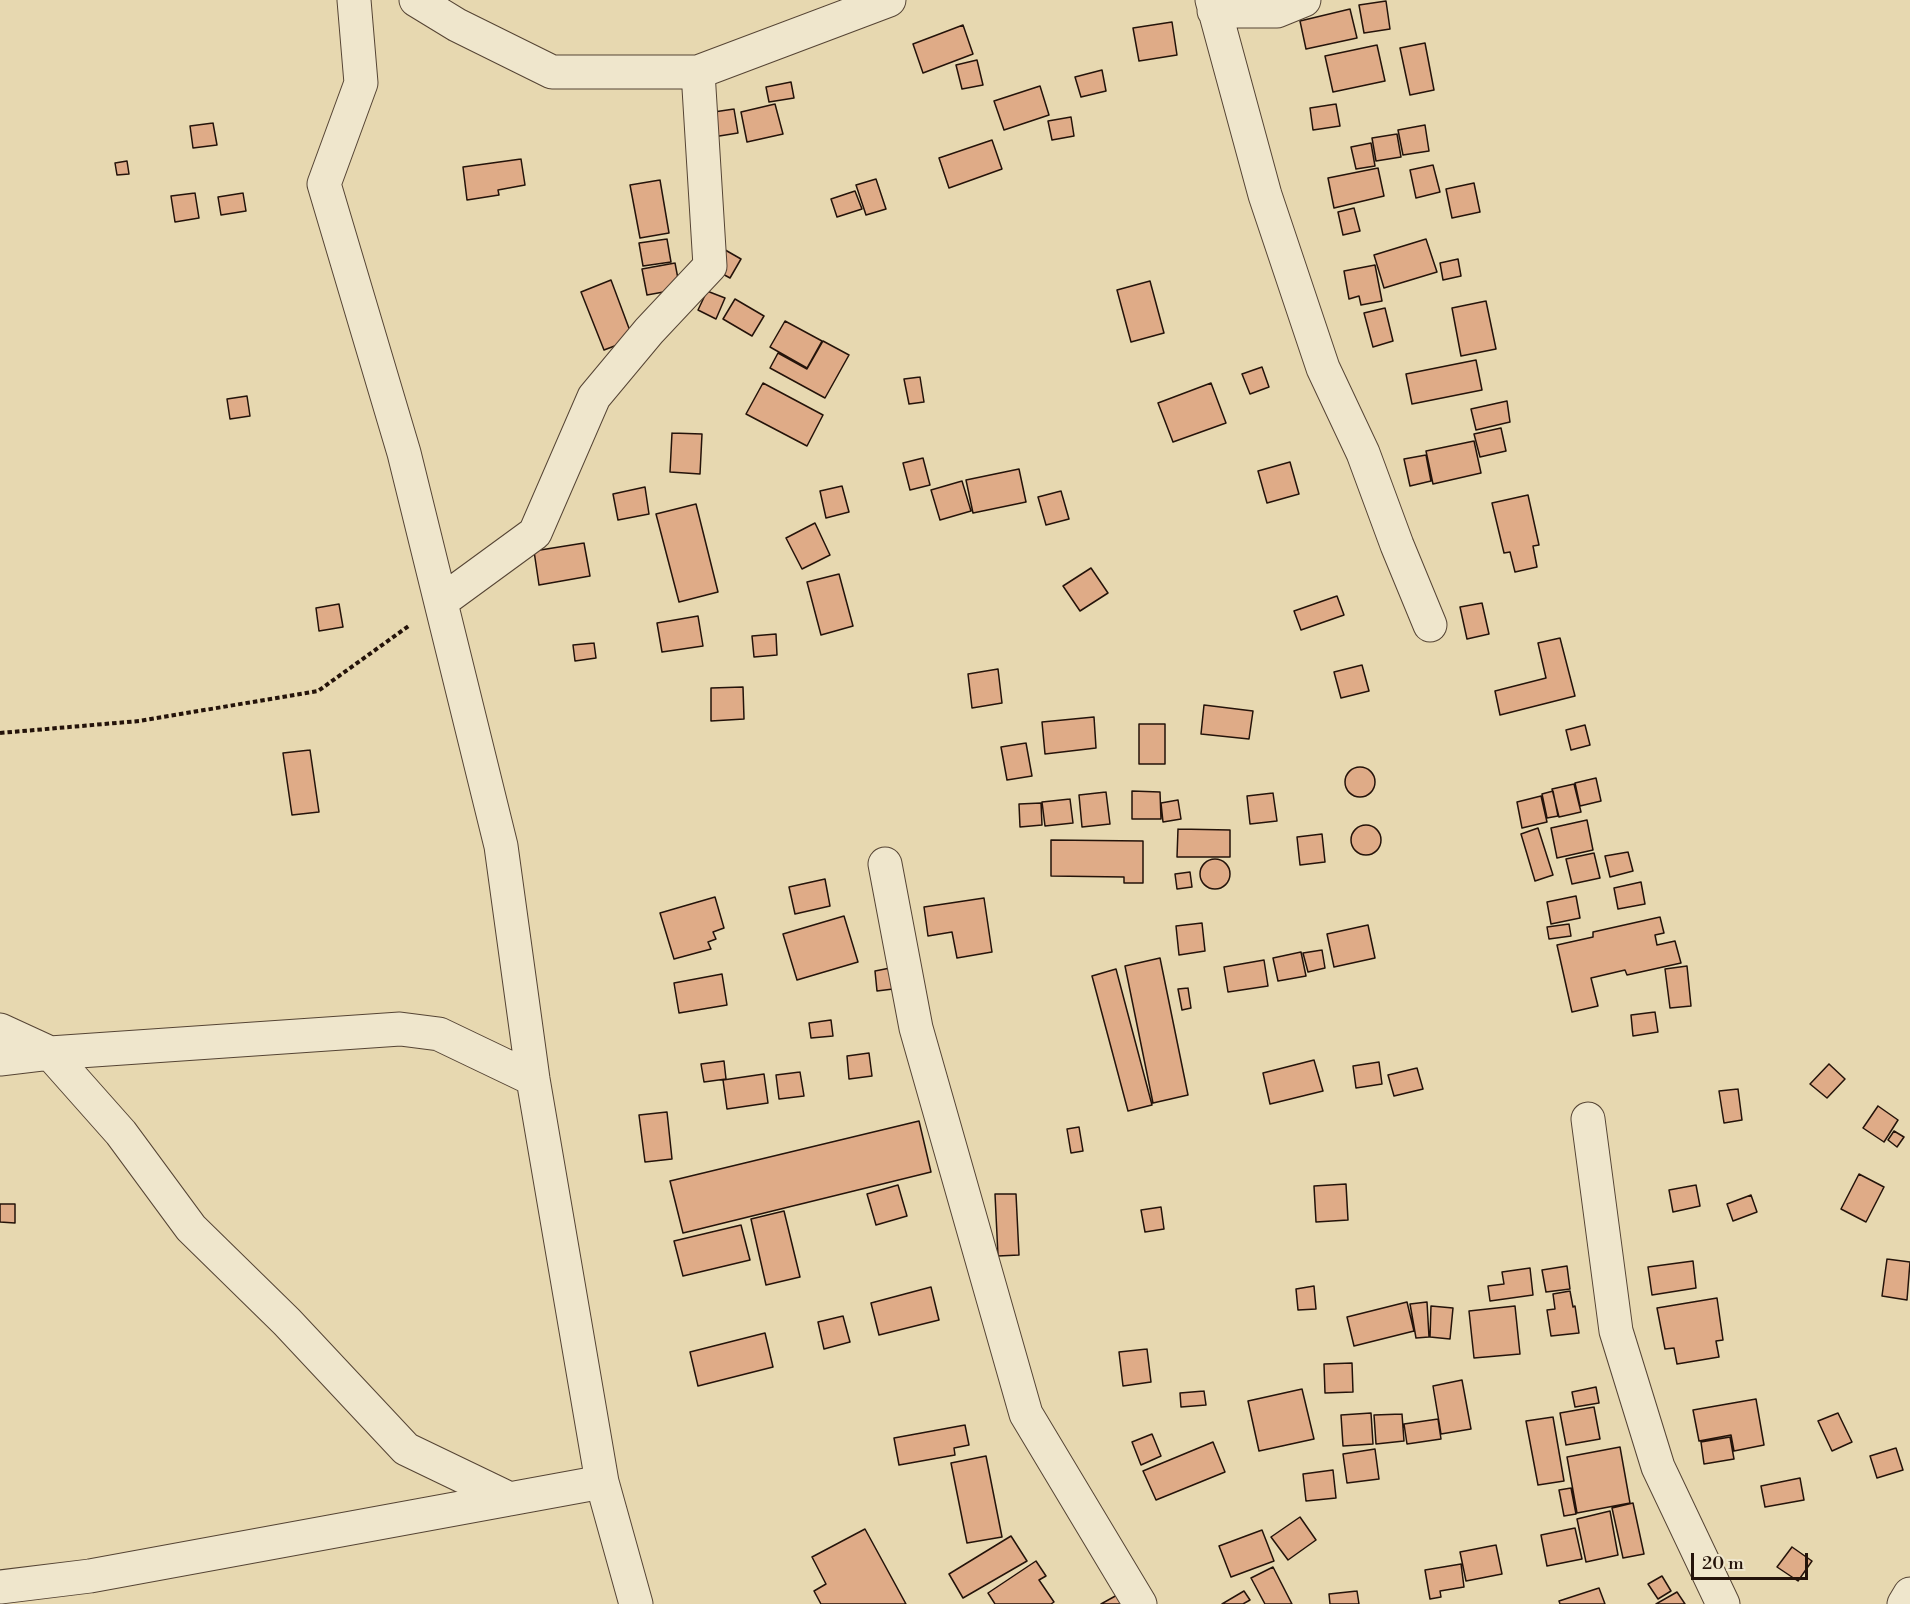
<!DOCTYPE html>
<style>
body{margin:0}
#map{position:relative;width:1910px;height:1604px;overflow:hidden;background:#e7d8b0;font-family:"Libre Bodoni",serif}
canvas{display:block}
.scale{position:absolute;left:1691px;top:1553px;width:117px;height:27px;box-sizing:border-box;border:3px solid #24130a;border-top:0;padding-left:8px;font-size:18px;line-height:21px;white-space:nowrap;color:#24130a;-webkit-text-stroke:4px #efe6cc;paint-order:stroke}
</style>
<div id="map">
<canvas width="1910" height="1604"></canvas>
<div class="scale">20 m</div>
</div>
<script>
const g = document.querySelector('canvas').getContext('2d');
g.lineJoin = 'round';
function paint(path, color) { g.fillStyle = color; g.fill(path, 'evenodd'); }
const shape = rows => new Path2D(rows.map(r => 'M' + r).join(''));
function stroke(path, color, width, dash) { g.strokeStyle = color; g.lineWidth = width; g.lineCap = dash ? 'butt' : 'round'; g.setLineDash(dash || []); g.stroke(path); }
const building = shape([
 [1386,1,1390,29,1364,33,1359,5,1386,1],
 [1350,9,1357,38,1306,49,1300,21,1350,9],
 [1172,22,1177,55,1139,61,1133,28,1172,22],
 [963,25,973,54,923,73,913,44,963,25],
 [1425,43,1434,90,1410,95,1400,48,1425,43],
 [1377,45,1385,81,1333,92,1325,56,1377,45],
 [977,60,983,85,962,89,956,65,977,60],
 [1102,70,1106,91,1081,97,1075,77,1102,70],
 [791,82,794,98,769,102,766,87,791,82],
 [1040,86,1049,115,1004,130,994,101,1040,86],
 [775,104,783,134,747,142,741,112,775,104],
 [1336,104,1340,126,1313,130,1310,108,1336,104],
 [734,109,738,133,713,137,707,113,734,109],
 [1071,117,1074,136,1052,140,1048,121,1071,117],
 [213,123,217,145,193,148,190,126,213,123],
 [1425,125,1429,151,1403,155,1398,130,1425,125],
 [1397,134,1401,157,1376,161,1372,138,1397,134],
 [992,140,1002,169,949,188,939,158,992,140],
 [1371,143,1375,166,1356,169,1351,147,1371,143],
 [521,159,525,185,498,190,499,195,467,200,463,167,521,159],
 [127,161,129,174,117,175,115,163,127,161],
 [1433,165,1440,192,1416,198,1410,170,1433,165],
 [1378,168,1384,196,1334,208,1328,178,1378,168],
 [876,179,886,209,866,215,856,185,876,179],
 [660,180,669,233,640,238,630,185,660,180],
 [1474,183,1480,212,1452,218,1446,189,1474,183],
 [855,191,862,209,837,217,831,199,855,191],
 [195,193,199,218,175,222,171,196,195,193],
 [243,193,246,211,221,215,218,197,243,193],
 [1354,208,1360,231,1343,235,1338,212,1354,208],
 [667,239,671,262,643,266,639,243,667,239],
 [1426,239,1437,272,1384,288,1374,255,1426,239],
 [720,247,741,259,730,278,710,267,720,247],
 [1458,259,1461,276,1443,280,1440,263,1458,259],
 [675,263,680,289,647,295,642,269,675,263],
 [1375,265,1382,301,1361,305,1359,296,1349,299,1344,271,1375,265],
 [611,280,633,339,604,350,581,292,611,280],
 [1150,281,1164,333,1131,342,1117,290,1150,281],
 [707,291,725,298,716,319,698,310,707,291],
 [735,299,764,316,752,336,723,319,735,299],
 [1486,301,1496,349,1461,356,1452,308,1486,301],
 [1385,308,1393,341,1373,347,1364,313,1385,308],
 [785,321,822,341,807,368,770,347,785,321],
 [823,341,849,355,825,398,770,368,778,353,807,369,823,341],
 [1476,360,1482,390,1412,404,1406,374,1476,360],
 [1262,367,1269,387,1250,394,1242,374,1262,367],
 [920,377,924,402,909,404,904,379,920,377],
 [763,383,823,415,807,446,746,414,763,383],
 [1211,383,1226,423,1173,442,1158,403,1211,383],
 [247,396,250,416,230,419,227,399,247,396],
 [1507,401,1510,422,1476,430,1471,409,1507,401],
 [1501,428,1506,451,1480,457,1474,434,1501,428],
 [672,433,702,434,700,474,670,472,672,433],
 [1474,441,1481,473,1433,484,1426,451,1474,441],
 [1426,455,1431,481,1410,486,1404,459,1426,455],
 [923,458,930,485,910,490,903,463,923,458],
 [1290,462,1299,494,1267,503,1258,471,1290,462],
 [1019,469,1026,502,973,513,966,480,1019,469],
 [962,481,971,511,940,520,931,490,962,481],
 [842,486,849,512,826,518,820,491,842,486],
 [645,487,649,514,618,520,613,494,645,487],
 [1061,491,1069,519,1046,525,1038,497,1061,491],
 [1528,495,1539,545,1533,546,1537,567,1515,572,1510,552,1504,553,1492,503,1528,495],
 [696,504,718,592,679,602,656,514,696,504],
 [815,523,830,555,802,569,786,538,815,523],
 [584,543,590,576,539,585,534,551,584,543],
 [1091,568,1108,593,1080,611,1063,586,1091,568],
 [839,574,853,626,821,635,807,582,839,574],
 [1337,596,1344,615,1301,630,1294,611,1337,596],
 [1482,603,1489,634,1467,639,1460,607,1482,603],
 [339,604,343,627,319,631,316,608,339,604],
 [698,616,703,646,662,652,657,623,698,616],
 [776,634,777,655,754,657,752,636,776,634],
 [1560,638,1575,696,1500,715,1495,691,1546,678,1538,643,1560,638],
 [594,643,596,658,575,661,573,645,594,643],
 [1362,665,1369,691,1341,698,1334,672,1362,665],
 [998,669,1002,703,972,708,968,674,998,669],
 [743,687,744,719,711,721,711,688,743,687],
 [1204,705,1253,711,1249,739,1201,734,1204,705],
 [1094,717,1096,748,1045,754,1042,722,1094,717],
 [1139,724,1165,724,1165,764,1139,764,1139,724],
 [1585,725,1590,745,1571,750,1566,730,1585,725],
 [1026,743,1032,776,1007,780,1001,747,1026,743],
 [310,750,319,812,292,815,283,753,310,750],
 '1345 782a15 15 0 1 1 30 0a15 15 0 1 1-30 0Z',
 [1596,778,1601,801,1580,806,1575,783,1596,778],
 [1574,784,1581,812,1559,817,1552,789,1574,784],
 [1132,791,1160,792,1161,819,1132,819,1132,791],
 [1553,791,1558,816,1547,818,1542,794,1553,791],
 [1106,792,1110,824,1082,827,1079,795,1106,792],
 [1273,793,1277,821,1250,824,1247,796,1273,793],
 [1541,796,1547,822,1522,828,1517,802,1541,796],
 [1070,799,1073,823,1045,826,1042,802,1070,799],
 [1178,800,1181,819,1163,822,1161,803,1178,800],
 [1041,803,1042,825,1020,827,1019,804,1041,803],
 [1587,820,1593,850,1557,858,1551,828,1587,820],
 '1351 840a15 15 0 1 1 30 0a15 15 0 1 1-30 0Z',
 [1538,828,1553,875,1535,881,1521,834,1538,828],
 [1178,829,1230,830,1230,857,1177,857,1178,829],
 [1322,834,1325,862,1300,865,1297,837,1322,834],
 [1051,840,1143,841,1143,883,1124,883,1124,877,1051,876,1051,840],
 [1628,852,1633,871,1610,877,1605,856,1628,852],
 [1594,853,1600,878,1572,884,1566,859,1594,853],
 '1200 874a15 15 0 1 1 30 0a15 15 0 1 1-30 0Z',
 [1190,872,1192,887,1177,889,1175,874,1190,872],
 [825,879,830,906,795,914,789,887,825,879],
 [1641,882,1645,904,1618,909,1614,888,1641,882],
 [1576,896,1580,918,1551,924,1547,902,1576,896],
 [715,897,724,928,713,932,716,939,708,942,711,949,674,959,660,913,715,897],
 [984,898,992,952,957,958,952,932,928,936,924,907,984,898],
 [844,916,858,962,797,980,783,934,844,916],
 [1660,917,1664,933,1655,935,1657,945,1675,941,1681,963,1627,975,1625,970,1591,978,1598,1006,1572,1012,1557,945,1593,937,1593,932,1660,917],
 [1202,923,1205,951,1179,955,1176,926,1202,923],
 [1569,924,1571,936,1549,939,1547,927,1569,924],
 [1368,925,1375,958,1334,967,1327,934,1368,925],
 [1322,950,1325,968,1308,972,1303,953,1322,950],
 [1301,952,1306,976,1278,981,1273,958,1301,952],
 [1160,958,1188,1095,1153,1103,1125,966,1160,958],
 [1264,960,1268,986,1228,992,1224,967,1264,960],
 [1687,966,1691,1006,1670,1008,1665,969,1687,966],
 [890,968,893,989,877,991,875,971,890,968],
 [1116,969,1152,1105,1128,1111,1092,976,1116,969],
 [722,974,727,1005,679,1013,674,983,722,974],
 [1188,988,1191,1008,1182,1010,1178,989,1188,988],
 [1655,1012,1658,1032,1633,1036,1631,1015,1655,1012],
 [831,1020,833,1036,811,1038,809,1023,831,1020],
 [869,1053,872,1076,849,1079,847,1056,869,1053],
 [1314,1060,1323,1091,1270,1104,1263,1073,1314,1060],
 [724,1061,726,1079,704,1082,701,1064,724,1061],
 [1379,1062,1382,1084,1356,1088,1353,1066,1379,1062],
 [1829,1064,1845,1079,1827,1098,1810,1084,1829,1064],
 [1417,1068,1423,1089,1394,1096,1388,1075,1417,1068],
 [800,1072,804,1096,779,1099,776,1075,800,1072],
 [764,1074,768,1103,727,1109,723,1080,764,1074],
 [1738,1089,1742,1120,1724,1123,1719,1091,1738,1089],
 [1878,1106,1898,1120,1884,1142,1863,1128,1878,1106],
 [667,1112,672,1159,645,1162,639,1115,667,1112],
 [919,1121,931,1172,683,1233,670,1181,919,1121],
 [1079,1127,1083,1151,1071,1153,1067,1129,1079,1127],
 [1894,1131,1904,1137,1897,1147,1888,1140,1894,1131],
 [1859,1174,1884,1187,1866,1222,1841,1209,1859,1174],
 [1346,1184,1348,1220,1316,1222,1314,1186,1346,1184],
 [898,1185,907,1216,876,1225,867,1194,898,1185],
 [1696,1185,1700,1206,1673,1212,1669,1190,1696,1185],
 [995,1194,1016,1194,1019,1255,998,1256,995,1194],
 [1751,1195,1757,1212,1733,1221,1727,1204,1751,1195],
 [0,1204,15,1204,15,1223,0,1222,0,1204],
 [1161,1207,1164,1229,1145,1232,1141,1210,1161,1207],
 [784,1211,800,1277,766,1285,751,1219,784,1211],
 [741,1225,750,1260,683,1276,674,1241,741,1225],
 [1887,1259,1910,1262,1907,1300,1882,1296,1887,1259],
 [1693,1261,1696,1288,1652,1295,1648,1267,1693,1261],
 [1567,1266,1570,1289,1546,1292,1542,1270,1567,1266],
 [1530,1268,1533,1295,1490,1301,1488,1286,1504,1284,1502,1272,1530,1268],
 [1314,1286,1316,1309,1298,1310,1296,1289,1314,1286],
 [931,1287,939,1320,879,1335,871,1303,931,1287],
 [1570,1291,1573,1307,1575,1306,1579,1333,1551,1336,1547,1310,1555,1309,1553,1294,1570,1291],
 [1717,1298,1723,1340,1716,1341,1719,1357,1677,1364,1674,1348,1665,1349,1657,1308,1717,1298],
 [1407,1302,1414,1331,1354,1346,1347,1317,1407,1302],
 [1427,1302,1429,1337,1416,1338,1410,1304,1427,1302],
 [1431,1306,1453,1308,1450,1339,1430,1337,1431,1306],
 [1515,1306,1520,1354,1474,1358,1469,1311,1515,1306],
 [843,1316,850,1342,824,1349,818,1322,843,1316],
 [765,1333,773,1367,698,1386,690,1352,765,1333],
 [1147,1349,1151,1382,1123,1386,1119,1352,1147,1349],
 [1352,1363,1353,1392,1325,1393,1324,1364,1352,1363],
 [1462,1380,1471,1429,1441,1434,1433,1386,1462,1380],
 [1596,1387,1599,1403,1575,1407,1572,1392,1596,1387],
 [1302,1389,1314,1439,1259,1451,1248,1401,1302,1389],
 [1204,1391,1206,1405,1181,1407,1180,1393,1204,1391],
 [1756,1399,1764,1445,1734,1451,1731,1435,1699,1441,1693,1410,1756,1399],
 [1594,1407,1600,1439,1566,1445,1560,1413,1594,1407],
 [1371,1413,1373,1444,1343,1446,1341,1415,1371,1413],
 [1838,1413,1852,1442,1832,1451,1818,1421,1838,1413],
 [1402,1414,1404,1441,1376,1444,1374,1415,1402,1414],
 [1553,1417,1564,1481,1538,1485,1526,1421,1553,1417],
 [1438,1419,1441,1439,1407,1444,1404,1424,1438,1419],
 [965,1425,969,1445,954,1448,955,1455,899,1465,894,1438,965,1425],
 [1152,1434,1161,1456,1141,1465,1132,1442,1152,1434],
 [1730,1437,1734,1459,1704,1464,1701,1442,1730,1437],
 [1213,1442,1225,1472,1156,1500,1143,1471,1213,1442],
 [1620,1447,1630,1503,1577,1513,1567,1457,1620,1447],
 [1896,1448,1903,1470,1877,1478,1870,1456,1896,1448],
 [1375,1449,1379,1479,1347,1483,1343,1454,1375,1449],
 [986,1456,1002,1537,967,1543,951,1463,986,1456],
 [1333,1470,1336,1498,1306,1501,1303,1474,1333,1470],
 [1800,1478,1804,1500,1765,1507,1761,1486,1800,1478],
 [1571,1488,1576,1514,1564,1516,1559,1490,1571,1488],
 [1633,1503,1644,1554,1623,1558,1612,1508,1633,1503],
 [1610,1511,1618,1555,1586,1562,1577,1519,1610,1511],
 [1300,1517,1316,1540,1288,1560,1271,1537,1300,1517],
 [1575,1528,1582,1559,1547,1566,1541,1535,1575,1528],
 [865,1529,906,1604,821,1604,814,1591,826,1584,812,1557,865,1529],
 [1262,1530,1274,1561,1231,1577,1219,1546,1262,1530],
 [1011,1536,1027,1561,963,1598,949,1574,1011,1536],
 [1496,1545,1502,1574,1466,1581,1460,1552,1496,1545],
 [1792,1547,1812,1561,1798,1581,1777,1567,1792,1547],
 [1036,1561,1046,1576,1039,1580,1054,1602,1051,1604,995,1604,988,1593,1036,1561],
 [1461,1564,1464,1587,1440,1591,1441,1597,1430,1599,1425,1570,1461,1564],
 [1273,1567,1292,1604,1265,1604,1251,1578,1273,1567],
 [1662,1576,1671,1591,1658,1599,1648,1584,1662,1576],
 [1599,1588,1605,1604,1560,1604,1559,1601,1599,1588],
 [1244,1591,1250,1600,1243,1604,1222,1604,1244,1591],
 [1357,1591,1359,1604,1330,1604,1329,1594,1357,1591],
 [1677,1592,1685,1604,1656,1604,1677,1592],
 [1119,1594,1125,1604,1101,1604,1119,1594]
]);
const path = shape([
 [0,733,139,721,318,691,410,625]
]);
const minor = shape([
 [354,0,361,83,324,184,404,453,501,846,533,1079,602,1482,636,1604],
 [416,0,457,25,552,72,698,72,889,0],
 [1212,0,1265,195,1323,368,1363,453,1397,545,1430,625],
 [1214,11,1277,11,1304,0],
 [442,601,535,533,594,397,649,331,710,266,698,72],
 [885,864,916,1028,1026,1414,1140,1604],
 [0,1030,50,1053,121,1133,191,1228,287,1322,406,1449,510,1499],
 [0,1059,50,1053,400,1029,439,1034,533,1079],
 [1588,1119,1616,1331,1658,1467,1723,1604],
 [0,1587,90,1576,602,1482],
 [1904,1604,1910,1594]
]);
paint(building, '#dfab87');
stroke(building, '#24130a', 1.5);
stroke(minor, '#554434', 35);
stroke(path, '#24130a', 4, [4.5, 3]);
stroke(minor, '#efe6cc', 33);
</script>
